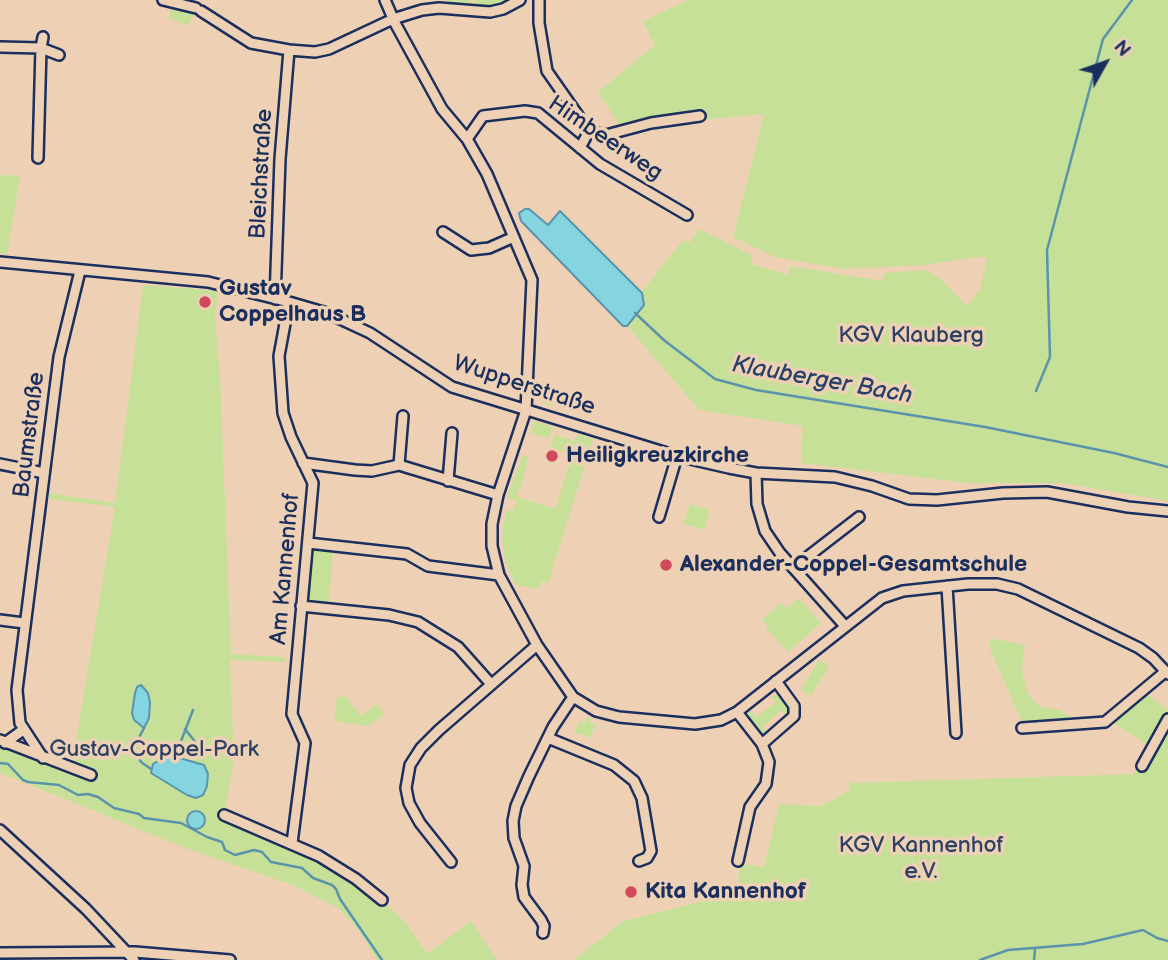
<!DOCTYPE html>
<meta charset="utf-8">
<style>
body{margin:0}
#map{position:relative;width:1168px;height:960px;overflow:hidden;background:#eed1b5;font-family:"Balsamiq Sans",sans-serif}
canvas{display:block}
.north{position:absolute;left:1070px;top:28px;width:70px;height:70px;-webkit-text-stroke:5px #eed1b5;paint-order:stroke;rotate:50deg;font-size:19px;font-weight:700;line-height:28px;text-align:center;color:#1b2f5e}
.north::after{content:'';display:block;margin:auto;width:24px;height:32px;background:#1b2f5e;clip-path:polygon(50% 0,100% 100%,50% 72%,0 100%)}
</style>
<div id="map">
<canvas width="1168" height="960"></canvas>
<div class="north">N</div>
</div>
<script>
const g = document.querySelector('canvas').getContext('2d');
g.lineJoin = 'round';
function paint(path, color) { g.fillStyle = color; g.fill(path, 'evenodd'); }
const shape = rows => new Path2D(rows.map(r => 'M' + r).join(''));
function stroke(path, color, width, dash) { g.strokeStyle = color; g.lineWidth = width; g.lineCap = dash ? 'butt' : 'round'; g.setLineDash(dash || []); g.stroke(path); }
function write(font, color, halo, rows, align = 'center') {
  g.font = font + ' "Balsamiq Sans",sans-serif'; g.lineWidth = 7; g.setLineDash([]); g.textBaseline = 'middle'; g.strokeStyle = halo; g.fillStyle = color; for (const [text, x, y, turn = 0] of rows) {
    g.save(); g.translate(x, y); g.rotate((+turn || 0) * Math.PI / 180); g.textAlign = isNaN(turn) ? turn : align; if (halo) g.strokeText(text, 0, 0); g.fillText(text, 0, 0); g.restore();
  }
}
const green = shape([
 [445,0,506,0,500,4,477,7,476,0,471,0,470,7,447,5],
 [688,0,1168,0,1168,501,1062,483,967,483,801,463,803,426,699,410,628,327,623,326,521,221,519,213,521,210,529,209,548,225,560,211,641,293,683,240,689,243,699,229,753,256,751,264,788,275,790,266,882,281,885,273,926,270,940,278,967,306,980,290,987,258,976,257,926,265,843,269,775,257,733,237,764,114,621,128,598,92,655,45,643,21],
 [172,9,194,12,188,26,168,17],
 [0,175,20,176,7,255,0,253],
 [143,285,218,291,215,319,220,376,231,654,285,657,284,662,230,660,234,761,224,815,292,843,382,900,406,923,427,954,471,921,497,960,377,960,357,928,338,908,295,886,188,849,0,773,0,740,72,765,115,507,49,499,50,493,115,503],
 [539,388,552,388,556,394,552,406,544,404,538,396],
 [534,421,553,427,549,438,530,433],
 [578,434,593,439,548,583,542,581,539,589,515,585,505,560,502,538,506,510,513,512,517,501,507,497,521,459,523,455,529,457,520,490,518,492,518,497,555,509,572,455,550,448,555,435,575,441],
 [690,504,710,510,704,530,683,524],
 [313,549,333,551,329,603,307,601],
 [798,598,821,623,788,652,766,628,767,625,762,620,781,603,787,608],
 [990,638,1025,645,1022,670,1027,693,1040,707,1059,710,1075,720,1027,724,1022,722,990,649],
 [819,660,829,666,811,696,801,690],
 [1146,693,1168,710,1168,960,574,960,623,921,719,897,737,884,741,864,764,867,779,804,821,806,850,790,850,783,1134,774,1149,746,1111,721],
 [779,695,790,708,787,716,782,710,763,726,767,732,764,734,755,730,750,723,747,714,751,711,756,717,776,702,771,696],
 [337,697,346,697,361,716,377,704,384,715,368,726,334,721],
 [588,716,591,718,590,722,596,724,590,738,575,732,579,721,584,723]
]);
const water = shape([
 [525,209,529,209,548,225,560,211,642,293,644,305,627,326,623,326,521,221,519,213,525,209],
 [141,685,148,693,150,703,149,718,144,728,134,720,132,713,135,693,137,687,141,685],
 [165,757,176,757,204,765,208,774,207,786,203,795,196,798,187,795,151,773,153,764,165,757],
 '187 820a9 9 0 1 1 18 0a9 9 0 1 1-18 0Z'
]);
const stream = shape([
 [635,313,665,341,715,379,756,390,985,427,1114,453,1168,467],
 [1036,391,1050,357,1047,250,1103,39,1132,0],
 [185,729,196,743,203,758],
 [178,749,193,710],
 [135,750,135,745,144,728],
 [136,752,141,762,151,769],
 [176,757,177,750],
 [0,763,8,764,23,780,28,782,59,785,78,795,88,794,98,797,114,808,139,814,144,818,181,823,207,837,222,842,225,850,235,855,254,850,262,852,271,862,302,868,313,878,332,885,336,889,340,899,382,960],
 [980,960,1008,950,1083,944,1143,930,1157,938,1168,941],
 [1034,960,1035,949]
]);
const minor = shape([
 [163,0,196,8],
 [385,0,395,23,442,109,467,139,487,174,532,280,526,410,498,495,492,524,492,546,499,575,537,645,573,697,596,711,619,717,695,724,721,720,737,712,882,598,903,591,968,584,997,584,1018,589,1139,648,1153,658,1168,674],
 [539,0,539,23,547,71,589,131],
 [201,11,251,43,289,50,315,52,329,49,393,19,422,10,439,8,490,12,503,9,520,0],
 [0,47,41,48,59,55],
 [467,139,483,116,525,111,538,113,600,164,687,215],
 [580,148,589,131,606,135,651,123,700,116],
 [38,158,41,48,43,37],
 [443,232,471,250,489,248,514,237],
 [0,262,208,282,289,302,327,313,370,333,452,387,677,456,729,468,756,473,835,477,872,486,909,499,937,500,1003,493,1047,492,1128,507,1168,511],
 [275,299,280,159,289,50],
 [289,302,279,356,283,413,291,437,313,483,292,714,305,743,292,843],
 [303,463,355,470,372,471,399,465,498,495],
 [0,464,44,473],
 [399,465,403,416],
 [756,473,757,504,765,531,780,553,845,626],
 [448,481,452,433],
 [659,517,677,456],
 [308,543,407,554,428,566,499,575],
 [793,568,859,517],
 [947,586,956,733],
 [301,606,389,615,418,622,458,647,491,684],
 [0,620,24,623],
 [737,712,762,744,769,762,766,784,750,807,738,861],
 [1022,728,1105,722,1166,671],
 [548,738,614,765,634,781,642,798,651,851,647,858,639,861],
 [0,740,91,775],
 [5,743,23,730],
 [762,744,794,716,794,706,776,681],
 [43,758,20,723,17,690,59,357,80,271],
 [1142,766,1168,719],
 [224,815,319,856,356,879,382,900],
 [0,830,86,909,134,960],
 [451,862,420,823,409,803,406,788,410,765,421,748,439,730,537,645],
 [543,933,544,926,541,920,524,897,522,885,524,866,514,838,513,821,516,806,529,776,553,727,573,697],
 [0,953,135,952,230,960]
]);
const markers = [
 [205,302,7,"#d1495b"],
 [552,456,7,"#d1495b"],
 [666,565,7,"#d1495b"],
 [631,892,7,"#d1495b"]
];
const streetNames = [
 ["Himbeerweg",605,139,34],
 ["Bleichstraße",262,174,-87],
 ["Wupperstraße",524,386,18],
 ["Baumstraße",30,435,-83],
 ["Am Kannenhof",286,569,-85]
];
const poiNames = [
 ["Gustav",219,289],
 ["Coppelhaus B",219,315],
 ["Heiligkreuzkirche",566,456],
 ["Alexander-Coppel-Gesamtschule",680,565],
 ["Kita Kannenhof",645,892]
];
const parkNames = [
 ["KGV Klauberg",911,336],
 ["Gustav-Coppel-Park",154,750],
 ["KGV Kannenhof",921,846],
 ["e.V.",921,872]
];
const waterNames = [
 ["Klauberger Bach",822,381,10]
];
paint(green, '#c6e197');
paint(water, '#85d5e1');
stroke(water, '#5b93ad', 2);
stroke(stream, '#5b93ad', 2.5);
stroke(minor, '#1b2f5e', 14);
stroke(minor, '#eed1b5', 9);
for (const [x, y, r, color] of markers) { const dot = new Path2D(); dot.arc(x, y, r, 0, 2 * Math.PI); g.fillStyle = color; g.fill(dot); stroke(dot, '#eed1b5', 2.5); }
write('23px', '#1b2f5e', '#eed1b5', streetNames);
write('bold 23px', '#1b2f5e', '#eed1b5', poiNames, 'left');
write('23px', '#2c4164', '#eed1b5', parkNames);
write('italic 24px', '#26406b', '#eed1b5', waterNames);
</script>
